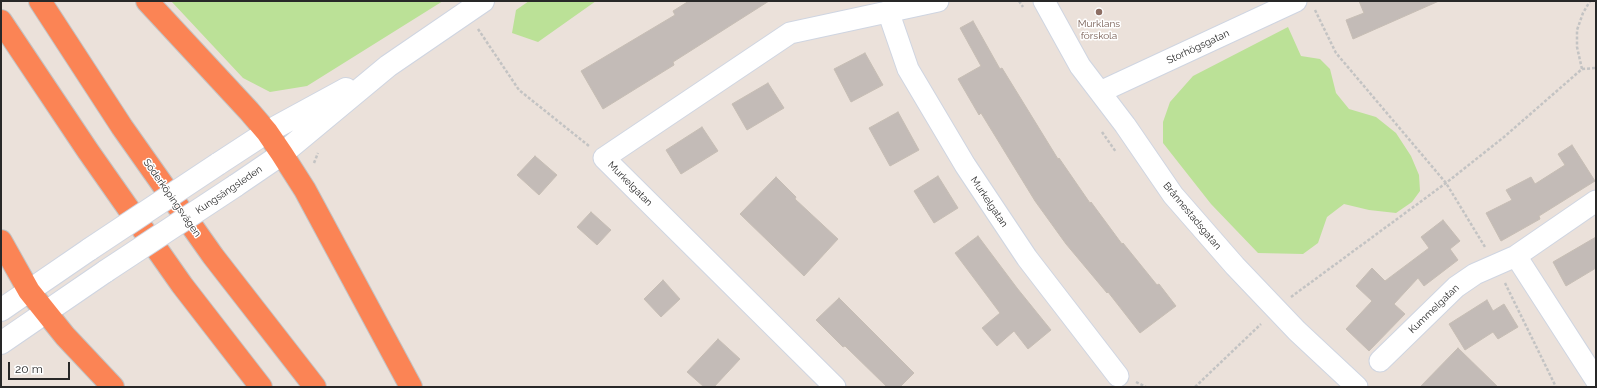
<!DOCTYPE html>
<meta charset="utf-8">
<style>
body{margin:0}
#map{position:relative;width:1597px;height:388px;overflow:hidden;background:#ebe1da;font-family:Raleway,sans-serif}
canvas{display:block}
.frame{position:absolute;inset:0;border:2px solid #282828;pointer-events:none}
.scale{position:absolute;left:8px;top:362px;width:62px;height:18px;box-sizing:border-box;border:2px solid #282828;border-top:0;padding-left:5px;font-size:12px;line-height:14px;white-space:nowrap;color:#282828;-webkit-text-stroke:3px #fff;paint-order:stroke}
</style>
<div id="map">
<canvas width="1597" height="388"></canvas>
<div class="frame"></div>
<div class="scale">20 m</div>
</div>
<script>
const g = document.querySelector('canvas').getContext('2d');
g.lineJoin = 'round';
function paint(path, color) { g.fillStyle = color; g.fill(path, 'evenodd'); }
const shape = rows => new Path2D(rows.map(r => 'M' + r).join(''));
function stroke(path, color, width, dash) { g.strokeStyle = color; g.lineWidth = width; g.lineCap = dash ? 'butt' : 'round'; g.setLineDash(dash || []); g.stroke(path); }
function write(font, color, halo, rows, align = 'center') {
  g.font = font + ' Raleway,sans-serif'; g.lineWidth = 3; g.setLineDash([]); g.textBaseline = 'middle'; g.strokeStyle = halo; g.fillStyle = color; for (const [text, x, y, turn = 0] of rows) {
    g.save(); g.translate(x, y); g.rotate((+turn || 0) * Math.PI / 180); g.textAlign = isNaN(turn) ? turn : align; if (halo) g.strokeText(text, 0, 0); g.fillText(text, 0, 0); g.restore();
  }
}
const green = shape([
 [171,1,443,1,307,86,270,92,243,78],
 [529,1,596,1,538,42,512,33,516,10],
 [1288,27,1301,56,1320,59,1330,69,1336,93,1349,109,1376,117,1396,133,1411,156,1419,175,1420,191,1412,202,1396,213,1369,210,1344,204,1327,217,1318,243,1303,254,1258,253,1211,204,1163,143,1163,122,1170,102,1193,76]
]);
const building = shape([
 [689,1,769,1,673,62,674,65,603,109,581,71,675,15,673,11,689,1],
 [1359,1,1439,1,1353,39,1346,20,1364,13,1359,1],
 [973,21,1000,69,1002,68,1058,159,1059,158,1090,203,1091,202,1122,244,1123,243,1157,285,1159,284,1176,306,1140,333,1108,292,1107,293,1066,244,1035,201,981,113,979,115,958,79,981,66,960,28,973,21],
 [865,53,883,85,851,102,834,69,865,53],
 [768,83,784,108,747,130,732,104,768,83],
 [898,112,919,150,890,166,869,128,898,112],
 [702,127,718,151,681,174,666,150,702,127],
 [1572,145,1595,181,1539,216,1540,219,1501,241,1486,213,1512,200,1506,190,1531,177,1535,184,1565,165,1558,154,1572,145],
 [535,156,557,175,539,195,517,175,535,156],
 [938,176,958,208,934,223,914,191,938,176],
 [776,177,796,197,795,199,838,239,804,276,740,214,776,177],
 [591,212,611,230,597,245,577,227,591,212],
 [1443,220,1460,241,1450,249,1458,260,1424,286,1418,278,1394,304,1405,314,1369,351,1346,329,1372,301,1356,286,1372,268,1385,281,1429,248,1421,237,1443,220],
 [978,236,1017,288,1051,330,1028,349,1014,331,997,346,982,328,1000,313,955,253,978,236],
 [1596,237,1596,268,1566,286,1553,262,1596,237],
 [663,280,680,299,661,317,644,299,663,280],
 [839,298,914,373,900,387,887,387,845,346,843,347,816,320,839,298],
 [1487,300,1493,311,1504,304,1518,327,1498,339,1493,332,1465,350,1449,324,1487,300],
 [718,339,740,359,714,387,704,387,687,372,718,339],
 [1458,348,1498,387,1420,387,1458,348]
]);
const path = shape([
 [1019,1,1023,7],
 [1315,10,1336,53,1446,183,1485,247],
 [478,29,519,90,589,146],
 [1582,69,1577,47,1577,30,1583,13,1590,1],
 [1102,132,1116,152],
 [314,163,318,153],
 [1505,283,1556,387],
 [1291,297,1446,183,1504,137,1582,69,1596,68],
 [1136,382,1146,387],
 [1195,387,1261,324]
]);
const street = shape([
 [1044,1,1080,66,1125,125,1173,195,1235,266,1297,331,1357,387],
 [888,11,908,69,965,165,1027,258,1118,376],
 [1100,92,1296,1],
 [1516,256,1596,380],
 [1380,361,1456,287,1475,274,1516,256,1596,201],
 [835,387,604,158,790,33,938,1]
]);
const secondary = shape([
 [218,164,267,132,346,89],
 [235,186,282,154,388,66,483,1],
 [1,310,90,249],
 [1,343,106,271]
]);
const highway = shape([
 [40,1,122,127,213,256,315,387],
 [147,1,249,111,267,132,282,154,305,190,411,387],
 [1,21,88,151,182,285,261,387],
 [1,241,29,291,65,336,113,387]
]);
const secondaryBridge = shape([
 [90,249,218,164],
 [106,271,235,186]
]);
const markers = [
 [1099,12,4,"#8d6e63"]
];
const educationNames = [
 ["Murklans",1099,24],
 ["förskola",1099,36]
];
const streetNames = [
 ["Storhögsgatan",1198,47,-25],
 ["Murkelgatan",630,184,45],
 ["Kungsängsleden",229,190,-34],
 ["Söderköpingsvägen",172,198,55],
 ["Murkelgatan",989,202,56],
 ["Brånnestadsgatan",1192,216,50],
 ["Kummelgatan",1434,309,-44]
];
paint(green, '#bbe197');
paint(building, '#c3bbb7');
stroke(building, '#c6bdb4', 1);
stroke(street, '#cfd5e1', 23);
stroke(secondary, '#cfd5e1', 24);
stroke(highway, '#c3c3c3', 24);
stroke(path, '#c3c3c3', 2.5, [3, 2]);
stroke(street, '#fff', 21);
stroke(secondary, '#fff', 22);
stroke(highway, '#fb8455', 22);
stroke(secondaryBridge, '#cfd5e1', 24, []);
stroke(secondaryBridge, '#fff', 22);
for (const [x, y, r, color] of markers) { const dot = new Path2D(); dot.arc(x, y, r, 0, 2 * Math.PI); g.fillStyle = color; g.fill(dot); stroke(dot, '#fff', 1.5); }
write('10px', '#785e54', '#fff', educationNames);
write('10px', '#282828', '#fff', streetNames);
</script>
